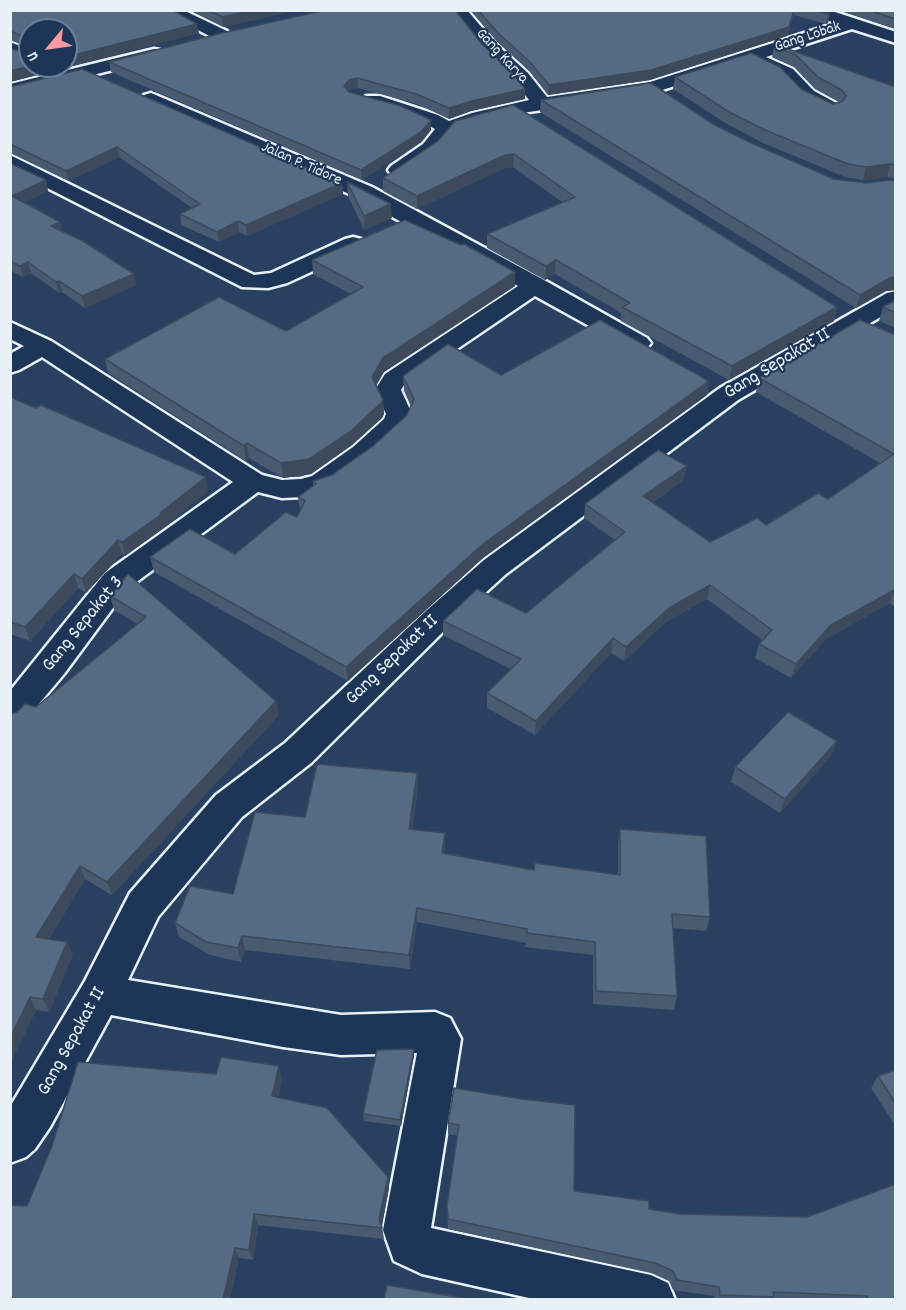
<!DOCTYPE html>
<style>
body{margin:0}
#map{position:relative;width:906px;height:1310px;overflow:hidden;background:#294061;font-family:Dekko,sans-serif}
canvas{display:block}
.frame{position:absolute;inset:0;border:12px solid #e8f1f8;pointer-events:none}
.north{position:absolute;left:18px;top:18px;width:60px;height:60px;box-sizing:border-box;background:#1d3557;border:2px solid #6e8097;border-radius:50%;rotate:241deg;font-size:16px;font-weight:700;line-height:24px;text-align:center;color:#e8f1f8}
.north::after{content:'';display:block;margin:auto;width:21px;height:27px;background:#ff9aa2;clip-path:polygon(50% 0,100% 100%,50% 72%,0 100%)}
</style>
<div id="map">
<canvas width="906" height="1310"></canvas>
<div class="frame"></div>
<div class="north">U</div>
</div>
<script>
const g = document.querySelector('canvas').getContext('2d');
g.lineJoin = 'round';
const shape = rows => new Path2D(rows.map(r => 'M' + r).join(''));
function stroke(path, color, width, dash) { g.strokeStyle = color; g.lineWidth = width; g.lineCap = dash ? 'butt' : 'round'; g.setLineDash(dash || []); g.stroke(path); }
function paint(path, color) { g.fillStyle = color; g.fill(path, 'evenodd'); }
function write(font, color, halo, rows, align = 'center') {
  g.font = font + ' Dekko,sans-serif'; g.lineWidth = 4.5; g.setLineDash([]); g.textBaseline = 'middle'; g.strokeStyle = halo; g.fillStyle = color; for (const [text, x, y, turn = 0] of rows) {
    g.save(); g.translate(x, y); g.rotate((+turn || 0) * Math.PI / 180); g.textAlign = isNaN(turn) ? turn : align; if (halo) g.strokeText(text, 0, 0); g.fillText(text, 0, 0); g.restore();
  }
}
const minor = shape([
 [160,10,183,10,227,31,230,35,227,39,221,40,215,39,160,10],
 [450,10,467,10,496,44,528,73,547,97,650,82,836,23,826,20,823,16,826,12,832,11,896,32,896,43,852,29,766,57,793,69,814,91,838,104,841,108,838,112,824,112,800,99,779,77,749,62,653,93,516,114,486,121,454,132,437,152,405,174,398,176,391,174,388,170,391,166,423,144,435,129,424,123,366,104,363,100,366,96,380,96,438,115,449,121,472,113,529,100,514,81,484,52,450,10],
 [10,42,30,50,30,62,10,54,10,42],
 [154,49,160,50,163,54,160,58,10,96,10,84,154,49],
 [151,93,372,187,544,280,647,338,651,343,647,348,638,351,629,348,535,296,404,385,401,390,412,414,406,428,373,459,332,488,303,497,282,498,258,492,127,589,64,674,22,724,10,728,10,691,105,573,233,482,42,357,19,370,10,373,10,354,24,346,10,339,10,322,51,341,262,475,282,480,301,479,312,476,353,447,384,419,386,414,375,390,385,374,518,286,356,197,144,103,141,99,144,95,151,93],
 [10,155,254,275,271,273,345,239,353,237,361,239,364,244,361,249,287,283,268,288,242,287,10,169,10,155],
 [896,291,896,308,738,400,506,574,449,626,311,763,242,817,158,917,128,980,341,1015,435,1012,450,1018,461,1039,431,1228,651,1275,668,1283,675,1300,538,1300,422,1274,394,1261,383,1230,417,1053,341,1055,283,1047,111,1015,50,1127,35,1149,26,1157,10,1163,10,1107,85,981,130,893,216,795,285,743,427,610,484,560,720,388,887,293,896,291]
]);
const wall = shape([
 [10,10,199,33,10,82,10,48,27,54,30,52,30,48,10,40],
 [189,10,298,10,223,27],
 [326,10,525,99,471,111,449,119,417,104,358,88,349,90,348,91,349,92,431,120,431,130,421,142,362,180,111,72,109,62],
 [470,10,825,10,826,12,830,14,828,23,826,24,794,15,787,36,650,80,548,95,530,72,498,42],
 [838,10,896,10,896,29],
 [784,43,783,48,896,87,896,179,887,177,863,180,845,177,763,143,727,124,673,89,675,77,801,89,833,104,839,102,815,89,794,67,772,57,774,46],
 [10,87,342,183,343,194,247,236,239,232,219,242,181,225,180,214,192,208,119,157,69,181,10,153],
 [541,100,713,124,749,142,834,179,866,183,896,181,896,290,886,291,856,308,540,112],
 [455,121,837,307,834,321,729,380,621,321,621,313,555,274,545,280,487,248,487,234,562,202,513,167,505,168,417,209,383,191,383,178,438,141],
 [10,163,46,180,48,191,24,202,60,222,62,231,136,285,85,308,62,292,59,293,31,273,23,277,10,270],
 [347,182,392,218,364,230,348,196],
 [312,260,515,286,384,372,376,385,383,400,384,414,382,418,352,445,311,474,283,478,249,458,246,461,108,373,105,359,286,331,351,294,313,274],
 [896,300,896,328,879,321,883,307],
 [896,335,896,607,890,603,826,639,791,678,755,658,759,644,762,640,707,599,666,622,624,661,611,653,535,735,487,708,487,693,511,669,443,635,443,621,526,613,615,540,584,518,585,504,684,480,653,502,710,542,766,525,828,499,880,463,756,392,759,378],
 [501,375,709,381,707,395,483,558,348,681,154,572,150,557,235,554,297,517,300,511,298,497,313,486,313,481,332,475,373,446,407,415,411,406,404,390,403,376],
 [10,397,208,491,165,526,165,527,125,556,122,554,86,593,78,588,30,641,10,634],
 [128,574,276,701,279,715,112,895,85,879,49,939,73,954,49,1012,36,1010,10,1064,10,714,36,707,138,624,114,610,110,596],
 [837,741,831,756,780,813,731,782,735,767],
 [417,773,418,788,412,830,445,833,444,853,534,870,618,875,618,844,620,829,710,917,706,931,673,928,677,996,674,1010,593,1004,593,955,525,947,526,943,417,922,410,969,245,950,241,962,210,955,179,937,175,923,233,894,305,817],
 [414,1049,414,1055,401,1126,364,1121,363,1114],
 [896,1070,896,1127,871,1088,878,1076],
 [282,1079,278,1097,388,1177,389,1188,382,1226,384,1239,258,1225,253,1260,239,1258,230,1299,10,1299,27,1206],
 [454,1088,574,1191,649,1209,896,1299,715,1299,714,1296,673,1290,669,1281,651,1273,448,1229,447,1205,458,1136,448,1134,448,1123]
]);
const shadedWall = shape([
 [254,10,298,10,223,27,222,17],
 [794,10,794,15,787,36,650,80,548,95,549,85],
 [828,14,830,14,828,23,826,24],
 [197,24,199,33,10,82,10,71,31,66,66,66,66,57],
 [357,78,358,88,349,90,345,96,344,86,349,80],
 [525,89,525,99,471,111,449,119,449,108,472,101],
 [431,120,431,130,421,142,362,180,361,170],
 [117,147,119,157,69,181,66,171],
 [514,154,513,167,505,168,417,209,417,196,505,155],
 [890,164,887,177,863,180,866,167],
 [46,180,48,191,15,207,12,196],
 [342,183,343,194,247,236,246,225],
 [391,204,392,218,364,230,364,216],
 [238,221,239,232,219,242,217,232],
 [60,222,62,233,51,226],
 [556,260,555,274,545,280,546,266],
 [28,262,31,273,23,277,20,266],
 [515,272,515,286,384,372,373,391,372,377,383,358],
 [134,274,136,285,85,308,82,296],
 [896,277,896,290,886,291,856,308,860,295,890,278],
 [59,281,62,292,59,293,56,282],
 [837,307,834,321,729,380,732,366],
 [709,381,707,395,483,558,348,681,346,667,483,544],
 [383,400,384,414,382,418,352,445,311,474,283,478,281,463],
 [247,443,249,458,246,461,244,446],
 [687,466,684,480,641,510,643,496],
 [206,477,208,491,165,526,165,527,125,556,122,542],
 [118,540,122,554,86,593,82,579],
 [74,574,78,588,30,641,25,627],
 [710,585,707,599,666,622,624,661,626,647,669,608],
 [895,589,890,603,826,639,791,678,796,664,831,625],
 [613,638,611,653,535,735,536,721],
 [276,701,279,715,112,895,107,882],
 [837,741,831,756,780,813,785,799],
 [417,773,418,788,410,844,409,829],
 [445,833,445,848,442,867,442,853],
 [80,866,85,879,42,950,36,937],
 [417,908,417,922,410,969,409,955],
 [242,936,245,950,241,962,238,948],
 [67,942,73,954,49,1012,43,999],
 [30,997,36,1010,10,1064,10,1038],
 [414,1049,414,1055,401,1126,400,1120],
 [279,1066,282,1079,275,1108,272,1096],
 [388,1177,389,1188,381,1230,379,1219],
 [254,1214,258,1225,253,1260,249,1250],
 [235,1248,239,1258,230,1299,223,1299]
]);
const building = shape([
 [10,10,172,10,197,24,66,57,66,30,30,30,31,66,10,71,10,48,27,54,30,52,30,39,10,31,10,10],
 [208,10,254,10,222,17,208,10],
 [326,10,455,10,482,44,513,73,525,89,472,101,449,108,416,94,357,78,349,80,344,86,349,92,401,106,431,120,421,132,361,170,109,62,222,33,326,10],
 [478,10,794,10,789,27,651,70,549,85,530,62,498,33,478,10],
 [814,10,825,10,826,12,830,14,828,14,814,10],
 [868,10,896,10,896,19,868,10],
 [784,43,782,47,896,87,896,165,890,164,866,167,848,164,765,130,729,112,675,77,751,53,780,67,801,89,833,104,843,101,846,96,842,90,818,77,796,55,774,46,784,43],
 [82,69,342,183,246,225,238,221,217,232,180,214,200,204,117,147,66,171,10,144,10,87,82,69],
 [651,83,713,124,749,142,834,179,866,183,890,180,896,181,896,277,890,278,860,295,541,100,651,83],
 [513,105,837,307,732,366,622,307,630,303,556,260,546,266,487,234,575,197,514,154,505,155,417,196,383,178,438,141,455,121,513,105],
 [10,163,46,180,12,196,60,222,51,226,83,241,134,274,82,296,59,281,56,282,28,262,20,266,10,261,10,163],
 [347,182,391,204,364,216,347,182],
 [405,220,461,245,464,244,515,272,383,358,372,377,383,400,381,403,351,431,309,459,281,463,247,443,244,446,105,359,219,297,286,331,363,287,312,260,405,220],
 [896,300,896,313,883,307,896,300],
 [600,320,709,381,483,544,346,667,150,557,190,529,235,554,286,512,297,517,305,501,298,497,316,484,313,481,332,475,373,446,407,415,414,399,403,376,448,344,501,375,600,320],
 [860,320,896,335,896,589,831,625,796,664,759,644,772,630,710,585,669,608,626,647,613,638,536,721,487,693,521,659,443,621,477,589,526,613,625,532,585,504,658,450,687,466,643,496,710,542,757,518,766,525,818,493,828,499,894,454,759,378,860,320],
 [10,397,36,408,41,405,206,477,160,513,162,514,122,542,118,540,82,579,74,574,25,627,10,622,10,397],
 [128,574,276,701,107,882,80,866,36,937,67,942,43,999,30,997,10,1038,10,714,17,712,25,704,36,707,146,617,110,596,128,574],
 [788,712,837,741,785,799,735,767,788,712],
 [317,764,417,773,409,829,445,833,442,853,534,870,535,863,620,875,620,829,706,836,710,917,672,914,677,996,596,991,595,942,527,933,527,929,417,908,409,955,242,936,238,948,206,942,175,923,190,886,233,894,255,812,305,817,317,764],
 [414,1049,400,1120,363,1114,377,1050,414,1049],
 [221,1057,279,1066,272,1096,327,1108,388,1177,379,1219,382,1228,254,1214,249,1250,235,1248,223,1299,10,1299,10,1205,27,1206,52,1146,78,1062,216,1074,221,1057],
 [896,1070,896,1104,878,1076,896,1070],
 [454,1088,522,1099,575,1105,574,1191,649,1201,649,1209,680,1214,807,1217,896,1184,896,1299,868,1299,867,1296,773,1292,774,1297,720,1295,719,1287,677,1280,673,1271,655,1263,448,1219,447,1205,459,1125,448,1123,454,1088],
 [387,1285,468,1299,384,1299,387,1285]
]);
const farStreetnames = [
 ["Gang Lobak",808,38,-18],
 ["Gang Karya",501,57,47],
 ["Jalan P. Tidore",301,165,24]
];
const streetNames = [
 ["Gang Sepakat II",778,365,-31],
 ["Gang Sepakat 3",84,625,-51],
 ["Gang Sepakat II",393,661,-44],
 ["Gang Sepakat II",73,1042,-61]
];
stroke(minor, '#e8f1f8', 5);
paint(minor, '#1d3557');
paint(wall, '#495b71');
paint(shadedWall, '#3c4a5c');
paint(building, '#556a83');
stroke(building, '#3c4a5c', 1.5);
write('16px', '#e8f1f8', '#1d3557', farStreetnames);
write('20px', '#e8f1f8', '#1d3557', streetNames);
</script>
